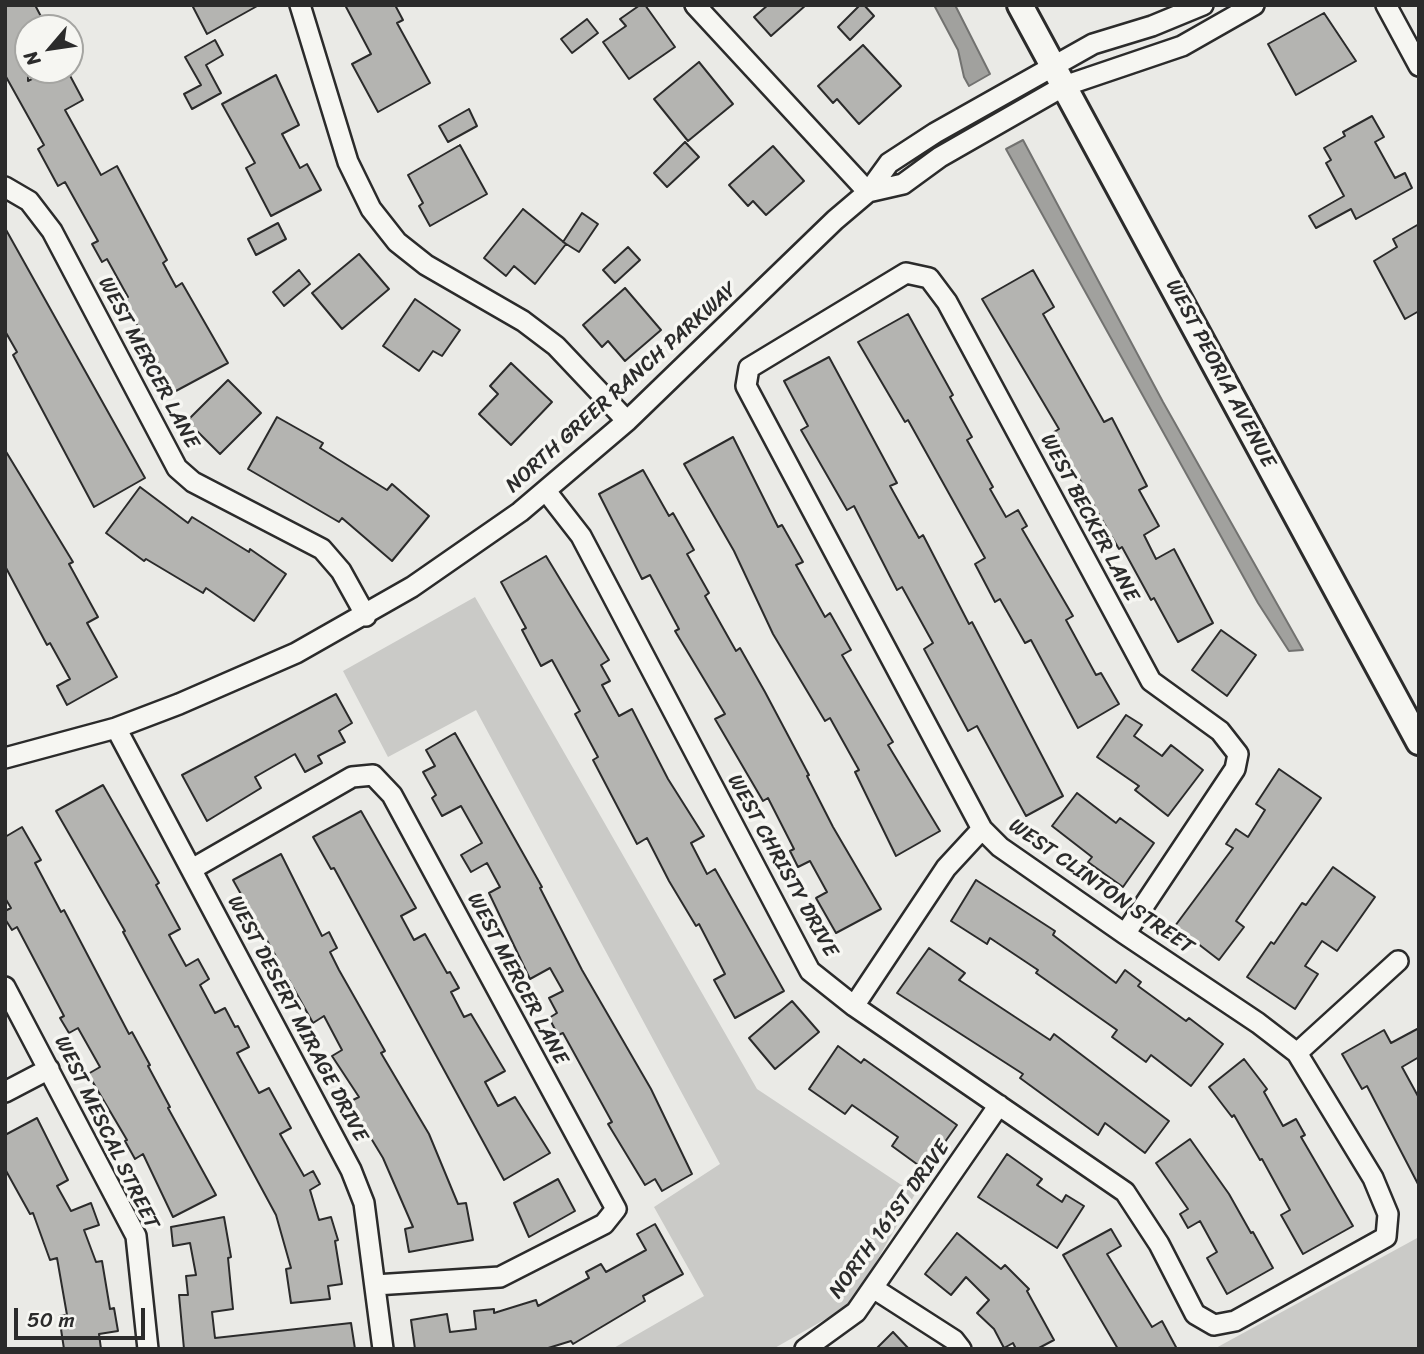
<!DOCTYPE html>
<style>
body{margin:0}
#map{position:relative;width:1424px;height:1354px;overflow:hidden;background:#eaeae6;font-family:Sriracha,sans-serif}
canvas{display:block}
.frame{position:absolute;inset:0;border:7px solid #2b2b2b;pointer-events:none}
.north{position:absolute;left:14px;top:14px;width:70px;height:70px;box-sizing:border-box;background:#f6f6f2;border:2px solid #a5a5a2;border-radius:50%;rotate:241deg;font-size:19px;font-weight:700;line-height:28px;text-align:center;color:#2b2b2b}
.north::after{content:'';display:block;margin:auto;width:24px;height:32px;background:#2b2b2b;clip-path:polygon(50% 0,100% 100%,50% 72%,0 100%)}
.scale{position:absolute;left:14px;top:1308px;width:131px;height:32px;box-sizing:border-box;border:4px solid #2b2b2b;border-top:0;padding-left:9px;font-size:21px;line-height:24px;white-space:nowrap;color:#2b2b2b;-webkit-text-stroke:5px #f6f6f2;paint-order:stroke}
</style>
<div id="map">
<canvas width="1424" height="1354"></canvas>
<div class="frame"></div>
<div class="north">N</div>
<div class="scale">50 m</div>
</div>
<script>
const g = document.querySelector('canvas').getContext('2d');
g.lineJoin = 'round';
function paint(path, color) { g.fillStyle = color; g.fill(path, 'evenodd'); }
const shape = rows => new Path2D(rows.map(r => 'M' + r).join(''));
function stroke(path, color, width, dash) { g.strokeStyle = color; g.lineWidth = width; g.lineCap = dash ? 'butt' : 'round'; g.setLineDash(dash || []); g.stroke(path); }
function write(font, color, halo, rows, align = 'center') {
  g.font = font + ' Sriracha,sans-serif'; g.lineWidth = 7; g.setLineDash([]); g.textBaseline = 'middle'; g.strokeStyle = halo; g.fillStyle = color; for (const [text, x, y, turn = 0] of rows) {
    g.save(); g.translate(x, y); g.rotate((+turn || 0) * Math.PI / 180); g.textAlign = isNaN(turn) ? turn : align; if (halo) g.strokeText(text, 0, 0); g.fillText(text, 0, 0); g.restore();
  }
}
const green = shape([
 [475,597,757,1089,915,1194,852,1304,773,1349,612,1349,704,1296,654,1207,720,1164,476,710,388,757,343,671],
 [1419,1237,1419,1349,1214,1349]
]);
const water = shape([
 [934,5,955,5,990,74,969,86,964,77,958,50,934,5],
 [1023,140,1163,402,1303,650,1289,651,1258,603,1006,149,1023,140]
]);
const building = shape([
 [5,5,35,5,47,28,28,28,28,81,49,70,67,70,83,100,65,110,101,175,117,166,167,260,163,263,176,287,182,283,228,363,174,392,123,300,128,297,107,259,102,262,92,244,98,241,65,182,58,186,38,149,44,145,5,75,5,5],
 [192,5,259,5,207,34,192,5],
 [345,5,395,5,403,20,397,23,430,83,378,112,352,64,371,54,345,5],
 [640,5,645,5,675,47,629,79,603,42,626,26,620,19,640,5],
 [768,5,806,5,771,36,754,17,768,5],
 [860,5,864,5,874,16,850,40,838,27,860,5],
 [1324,13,1356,61,1296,95,1268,44,1324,13],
 [587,19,598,33,572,53,561,39,587,19],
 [215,40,223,55,206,65,221,93,192,109,184,94,201,85,185,57,215,40],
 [863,45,901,86,859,124,837,99,833,103,818,86,863,45],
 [699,62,733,104,688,141,654,99,699,62],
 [276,75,299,125,282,134,300,168,307,164,321,190,271,216,246,168,255,163,222,104,276,75],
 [469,109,477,126,448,142,439,126,469,109],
 [1372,116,1384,137,1375,142,1395,178,1405,173,1412,188,1356,219,1351,209,1316,228,1309,216,1344,196,1326,163,1331,160,1324,148,1345,136,1343,132,1372,116],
 [685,142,699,157,667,187,654,173,685,142],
 [460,145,487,194,430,226,419,206,423,203,408,175,460,145],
 [773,146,804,181,766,215,753,201,748,206,729,185,773,146],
 [523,209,566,244,535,284,514,266,506,276,484,258,523,209],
 [582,213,598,224,579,252,563,242,582,213],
 [278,223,286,239,256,255,248,239,278,223],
 [1419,224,1419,311,1405,319,1374,261,1397,247,1393,239,1419,224],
 [5,228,145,478,94,507,13,355,17,352,5,331,5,228],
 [628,247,640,260,615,283,603,270,628,247],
 [359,254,389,289,342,329,312,293,359,254],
 [299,270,310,284,284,306,273,292,299,270],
 [1033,270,1054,307,1043,314,1104,422,1112,418,1147,486,1139,490,1159,526,1144,535,1156,559,1174,549,1213,623,1178,642,1154,598,1151,600,1122,547,1119,549,1098,513,1054,432,1059,429,982,299,1033,270],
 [625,288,661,330,625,361,608,341,602,347,583,325,625,288],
 [415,299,460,330,442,356,433,351,419,371,383,346,415,299],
 [908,314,953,395,950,397,972,437,967,440,993,487,990,489,1006,517,1018,510,1027,526,1022,529,1073,616,1066,620,1096,675,1101,673,1119,704,1078,728,1031,640,1025,643,1000,599,995,602,975,564,985,558,908,420,905,422,858,342,908,314],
 [829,357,897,483,890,486,919,538,923,535,969,624,972,622,1063,796,1026,816,977,726,968,731,924,649,933,643,902,587,897,590,854,506,847,510,801,430,808,426,784,381,829,357],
 [511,363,552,402,511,445,479,414,498,394,490,386,511,363],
 [228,380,261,413,220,454,187,421,228,380],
 [277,417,323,443,320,448,387,490,392,484,429,516,392,561,342,518,339,522,248,469,277,417],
 [733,437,778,527,782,525,803,562,796,565,825,617,830,613,851,650,842,655,893,742,888,745,940,831,896,856,855,772,859,770,830,718,825,721,773,634,734,551,684,464,733,437],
 [5,450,73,562,69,564,98,617,87,623,117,677,67,705,57,686,70,679,50,643,47,645,5,566,5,450],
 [643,470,669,516,673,513,694,550,687,554,709,593,705,596,736,651,740,648,765,692,809,775,807,776,833,827,881,909,836,933,816,898,827,892,810,861,798,867,790,851,794,849,768,798,763,801,715,719,725,714,675,631,679,629,650,575,642,579,599,494,643,470],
 [140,487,188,523,192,517,249,552,250,549,286,574,254,621,206,588,203,593,146,559,144,561,106,533,140,487],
 [546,556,609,660,601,665,610,681,602,685,619,716,632,709,668,779,704,836,691,843,707,874,715,869,784,991,735,1018,714,980,725,974,699,924,696,926,669,881,647,838,637,844,593,760,598,757,575,714,580,711,552,660,541,666,522,630,526,628,501,582,546,556],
 [1221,630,1256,655,1227,696,1192,670,1221,630],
 [336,694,352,723,339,731,345,742,318,756,322,763,305,772,295,754,255,777,261,788,207,821,182,775,336,694],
 [1126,715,1142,725,1134,736,1162,756,1171,745,1203,770,1168,816,1135,790,1139,786,1097,757,1126,715],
 [455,733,542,887,540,888,582,970,651,1089,692,1174,662,1191,655,1179,645,1185,608,1124,612,1122,563,1033,558,1035,549,1018,557,1013,549,998,563,991,550,968,530,979,489,893,500,887,487,863,471,872,461,855,482,843,461,806,442,816,432,798,436,795,423,772,435,766,426,750,455,733],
 [1279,769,1321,798,1236,921,1244,927,1219,960,1175,926,1233,848,1226,844,1236,829,1248,837,1265,810,1256,804,1279,769],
 [103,785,159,883,156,885,180,929,169,935,186,966,198,959,209,979,200,985,215,1013,225,1008,235,1027,238,1026,249,1047,237,1053,259,1093,269,1088,291,1128,280,1134,304,1176,313,1171,320,1184,310,1190,319,1220,331,1217,338,1240,335,1241,342,1284,328,1286,330,1299,291,1303,286,1269,291,1268,276,1215,145,973,123,932,125,931,56,811,103,785],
 [1077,793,1116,823,1120,818,1154,843,1123,887,1088,862,1092,857,1052,826,1077,793],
 [361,811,416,908,401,916,414,940,425,934,447,973,450,972,459,988,451,992,464,1017,471,1014,505,1071,485,1082,498,1106,515,1097,550,1153,504,1180,334,868,331,869,313,837,361,811],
 [22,827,41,860,35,863,61,912,64,910,129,1034,132,1032,150,1065,148,1066,170,1107,168,1108,216,1195,173,1217,143,1154,135,1159,125,1141,127,1140,88,1074,100,1067,78,1028,69,1033,60,1018,64,1016,17,927,12,930,5,919,5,911,11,908,5,898,5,837,22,827],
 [281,854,322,936,329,932,337,948,330,952,339,970,385,1051,381,1053,429,1134,458,1204,466,1203,473,1240,409,1252,405,1229,413,1227,383,1158,349,1102,359,1097,332,1056,342,1050,324,1016,313,1023,289,980,286,982,275,962,278,960,233,880,281,854],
 [1333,867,1375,897,1337,951,1322,941,1305,966,1318,974,1295,1009,1247,977,1271,942,1274,944,1302,903,1306,905,1333,867],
 [976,880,1055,931,1053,935,1116,983,1125,970,1141,982,1138,986,1186,1021,1189,1018,1223,1044,1191,1086,1151,1055,1146,1062,1112,1037,1117,1030,1036,973,1038,970,990,938,987,944,951,921,976,880],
 [929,948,965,973,959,980,1050,1040,1054,1034,1169,1121,1145,1153,1105,1123,1098,1135,1020,1078,1023,1074,897,993,929,948],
 [792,1001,819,1032,775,1069,749,1038,792,1001],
 [1419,1028,1419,1057,1402,1067,1419,1098,1419,1186,1367,1086,1362,1089,1342,1054,1384,1030,1391,1043,1419,1028],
 [838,1046,861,1063,864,1059,957,1125,925,1170,892,1146,898,1137,852,1105,845,1114,809,1089,838,1046],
 [1244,1059,1267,1089,1264,1092,1283,1126,1296,1119,1305,1135,1301,1137,1353,1226,1303,1254,1281,1215,1290,1210,1262,1159,1260,1160,1234,1115,1232,1117,1209,1087,1244,1059],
 [37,1118,68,1180,57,1186,71,1211,91,1203,99,1225,84,1230,96,1262,102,1261,110,1309,114,1308,118,1331,99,1334,101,1349,64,1349,59,1316,67,1315,57,1258,50,1260,33,1213,30,1214,5,1169,5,1135,37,1118],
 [1190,1139,1229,1194,1251,1233,1253,1232,1273,1268,1227,1294,1207,1258,1217,1252,1200,1221,1188,1228,1180,1214,1188,1209,1156,1163,1190,1139],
 [1007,1154,1042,1179,1037,1185,1062,1202,1066,1195,1084,1206,1057,1248,978,1197,1007,1154],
 [558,1179,575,1211,529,1237,514,1203,558,1179],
 [224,1217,231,1257,228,1258,233,1309,212,1312,215,1338,351,1323,355,1349,184,1349,179,1295,188,1295,186,1276,196,1275,190,1243,173,1246,171,1227,224,1217],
 [655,1224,683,1274,643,1296,645,1301,573,1344,571,1341,545,1349,415,1349,411,1320,447,1314,450,1332,476,1329,474,1311,494,1309,494,1313,536,1300,538,1306,589,1278,586,1272,601,1264,606,1272,646,1250,637,1234,655,1224],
 [1111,1229,1121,1246,1107,1254,1152,1327,1162,1321,1177,1349,1118,1349,1063,1255,1111,1229],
 [957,1233,1001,1269,1005,1265,1029,1289,1027,1291,1054,1340,1037,1349,1016,1349,1013,1343,1004,1348,994,1329,977,1313,989,1300,966,1277,951,1295,925,1274,957,1233],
 [893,1332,909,1349,876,1349,893,1332]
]);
const minor = shape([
 [300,5,348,162,371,209,397,242,426,265,523,321,556,346,627,421],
 [695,5,868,192],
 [1386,5,1419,66],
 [5,187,29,201,52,231,177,468,193,482,322,549,341,571,366,616],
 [868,192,903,184,940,157,1064,86,1182,46,1254,5],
 [546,491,581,536,810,971,854,1006,1125,1192,1159,1244,1195,1314,1214,1325,1235,1321,1386,1237,1388,1214,1373,1178,1297,1053,1258,1023,1125,934,1000,847,982,829,746,386,749,368,906,273,929,278,947,302,1151,681,1220,731,1238,754,1235,769,1125,934],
 [116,728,351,1170,364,1203,383,1349],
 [5,758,116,728,179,704,296,653,412,587,520,512,627,421,835,220,868,192,889,163,935,133,1093,44,1152,26,1203,5],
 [192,869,352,777,373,775,392,795,616,1209,604,1224,500,1277,375,1285],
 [5,987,136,1236,148,1349],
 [854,1006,946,868,982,829],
 [1297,1053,1398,961],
 [5,1092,49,1069],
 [873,1288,954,1340,961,1349],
 [805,1349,856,1312,999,1105]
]);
const major = shape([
 [1020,5,1419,742]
]);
const streetNames = [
 ["WEST MERCER LANE",148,363,62],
 ["WEST PEORIA AVENUE",1220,374,62],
 ["NORTH GREER RANCH PARKWAY",622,388,-42],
 ["WEST BECKER LANE",1089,518,62],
 ["WEST CHRISTY DRIVE",782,866,61],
 ["WEST CLINTON STREET",1101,887,35],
 ["WEST MERCER LANE",517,979,62],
 ["WEST DESERT MIRAGE DRIVE",297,1019,62],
 ["WEST MESCAL STREET",106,1133,64],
 ["NORTH 161ST DRIVE",890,1220,-54]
];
paint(green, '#cacac7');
paint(water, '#a1a19e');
stroke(water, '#727270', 2);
paint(building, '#b4b4b1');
stroke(building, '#2b2b2b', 2);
stroke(minor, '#2b2b2b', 24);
stroke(major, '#2b2b2b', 30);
stroke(minor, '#f6f6f2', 19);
stroke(major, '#f6f6f2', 24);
write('21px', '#2b2b2b', '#f6f6f2', streetNames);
</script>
